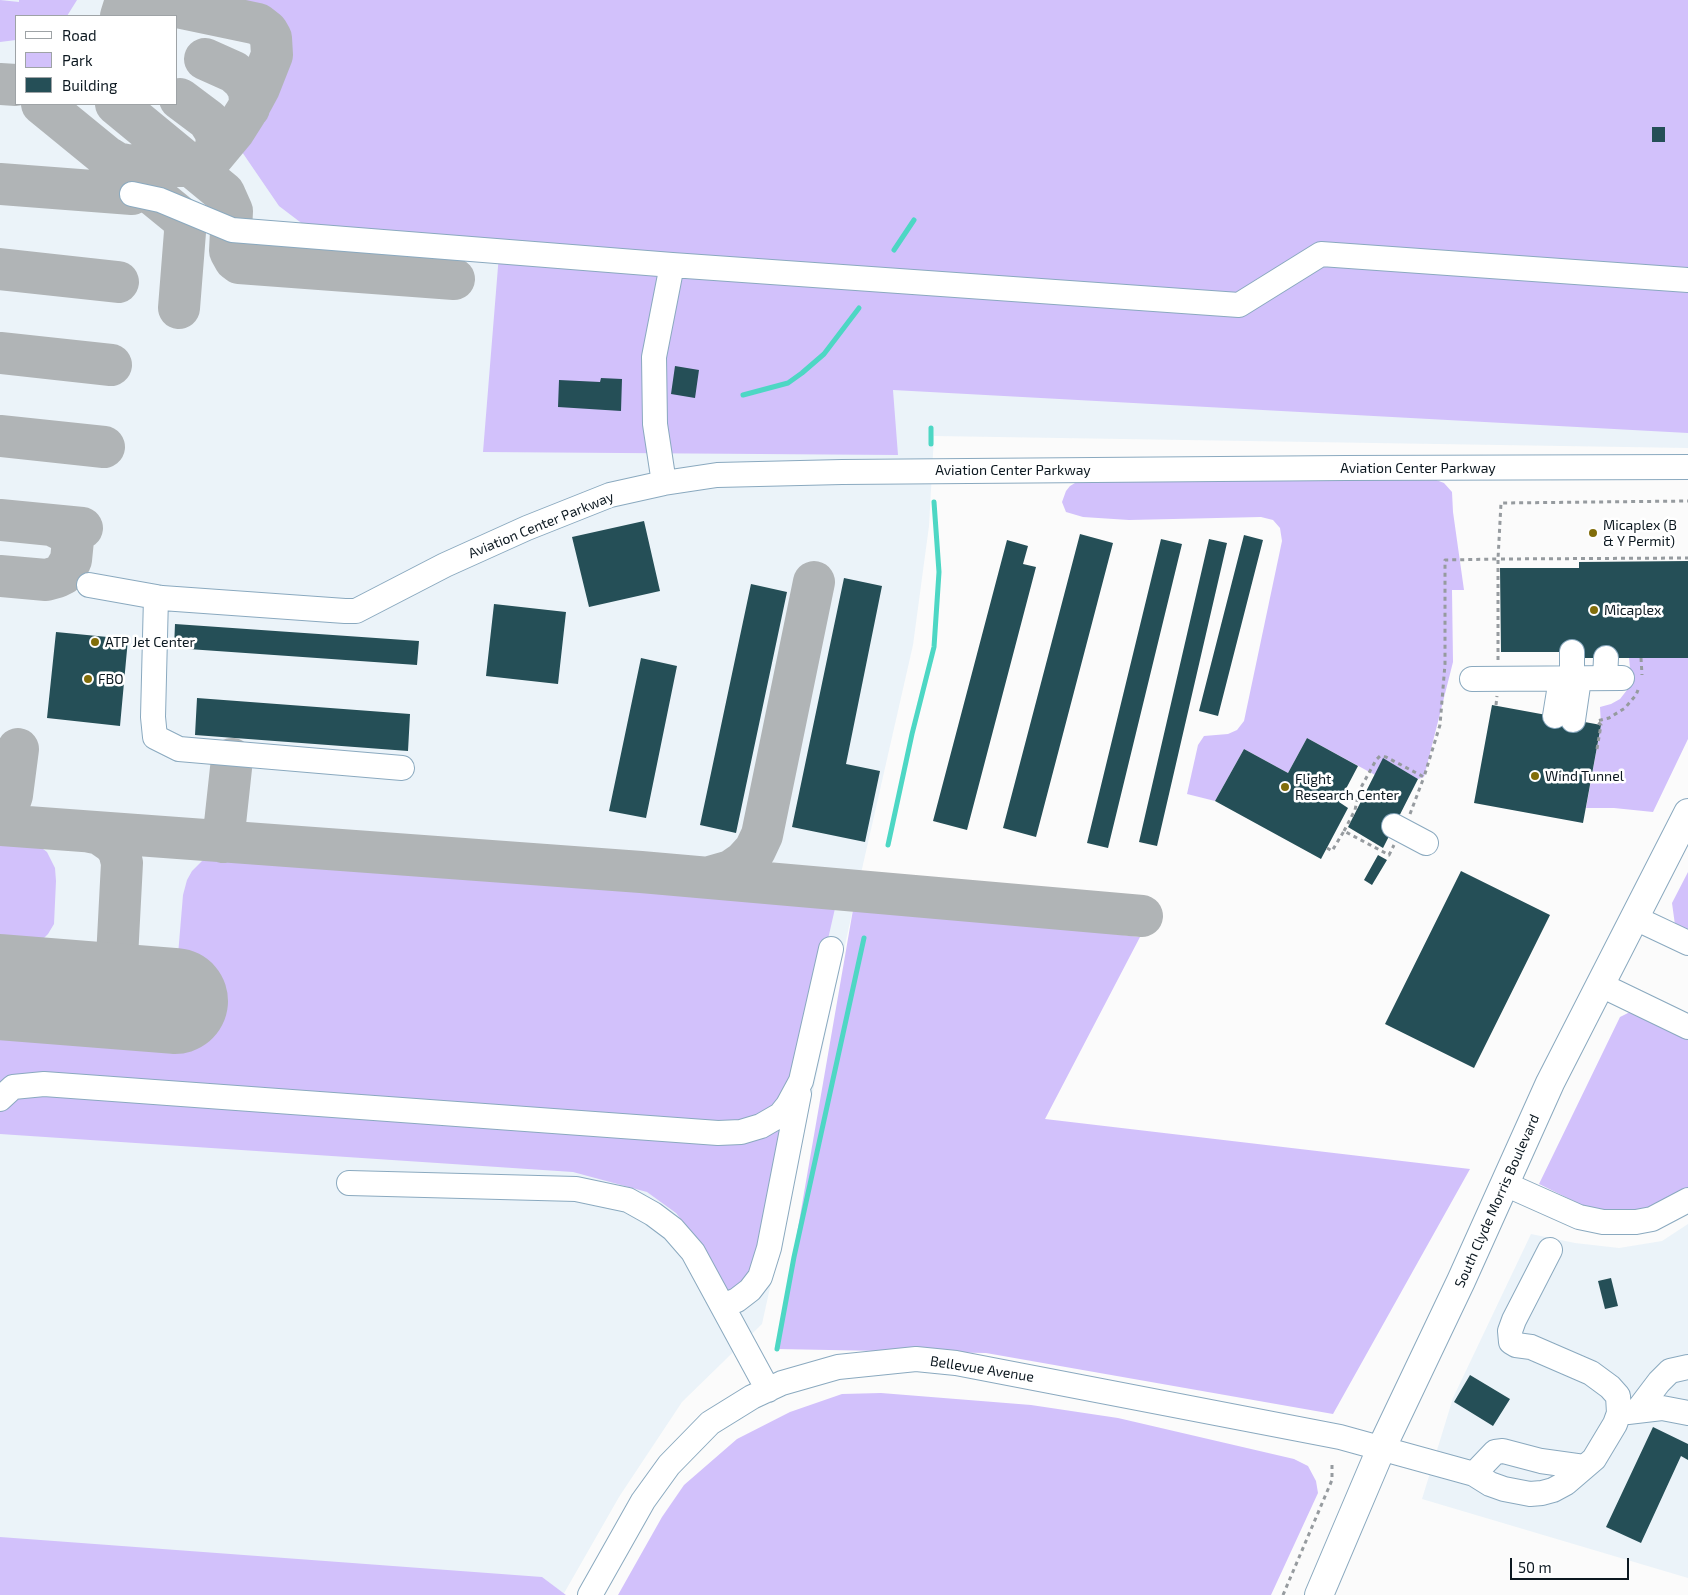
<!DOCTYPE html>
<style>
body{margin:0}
#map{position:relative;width:1688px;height:1595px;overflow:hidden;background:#fbfbfb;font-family:"Exo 2",sans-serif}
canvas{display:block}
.legend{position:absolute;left:15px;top:15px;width:162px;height:90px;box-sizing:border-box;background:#fff;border:1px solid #9ea3a6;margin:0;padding:6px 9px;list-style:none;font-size:15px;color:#0c1820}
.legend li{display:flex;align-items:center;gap:10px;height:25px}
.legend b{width:25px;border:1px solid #9ea3a6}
.scale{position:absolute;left:1510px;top:1558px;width:119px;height:22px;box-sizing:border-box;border:2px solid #0c1820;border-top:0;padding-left:6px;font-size:15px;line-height:18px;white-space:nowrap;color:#0c1820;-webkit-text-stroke:4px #fff;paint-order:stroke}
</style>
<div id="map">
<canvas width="1688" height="1595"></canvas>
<ul class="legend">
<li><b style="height:6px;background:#fff"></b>Road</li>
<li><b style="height:14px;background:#d2c1fb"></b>Park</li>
<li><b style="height:14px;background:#254f57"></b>Building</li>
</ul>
<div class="scale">50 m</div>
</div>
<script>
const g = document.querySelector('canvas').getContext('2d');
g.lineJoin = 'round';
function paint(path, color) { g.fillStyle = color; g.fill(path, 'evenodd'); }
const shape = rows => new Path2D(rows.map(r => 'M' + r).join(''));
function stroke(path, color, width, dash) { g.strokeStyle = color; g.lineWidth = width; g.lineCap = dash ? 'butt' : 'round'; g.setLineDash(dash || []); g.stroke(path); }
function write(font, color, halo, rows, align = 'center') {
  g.font = font + ' "Exo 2",sans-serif'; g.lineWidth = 5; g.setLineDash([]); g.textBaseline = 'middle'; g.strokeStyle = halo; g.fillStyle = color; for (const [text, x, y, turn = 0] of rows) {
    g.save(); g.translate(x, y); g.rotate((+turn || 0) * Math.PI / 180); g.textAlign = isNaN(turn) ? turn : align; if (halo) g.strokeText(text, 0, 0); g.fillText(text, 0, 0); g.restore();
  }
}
const built = shape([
 [0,0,1688,0,1688,448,934,436,929,526,913,645,854,904,762,1324,682,1402,619,1497,563,1595,0,1595],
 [16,16,176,16,176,104,16,104],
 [1688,1224,1688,1578,1422,1499,1453,1398,1531,1234,1575,1243,1619,1248,1662,1241]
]);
const green = shape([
 [0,0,19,2,19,0,77,0,67,16,16,16,16,40,0,42],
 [226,0,1688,0,1688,433,893,390,898,455,483,452,500,242,304,225,279,206,240,149,269,101,279,78,285,57,285,33,273,15,262,8],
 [1431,478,1444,483,1452,492,1453,512,1464,590,1452,590,1453,662,1424,777,1418,779,1384,759,1375,775,1307,738,1288,773,1244,749,1215,801,1187,794,1198,745,1204,736,1228,734,1237,730,1244,721,1282,541,1280,528,1273,520,1261,517,1129,520,1083,517,1066,512,1062,502,1066,491,1070,486,1080,480],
 [1629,658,1688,658,1688,739,1653,812,1614,808,1586,808,1601,725,1600,707,1611,704,1620,699,1627,690,1631,678],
 [0,839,23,840,35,843,47,852,55,868,56,881,54,924,48,934,30,952,0,950],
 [212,857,224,858,241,862,836,904,751,1277,731,1299,697,1239,676,1213,647,1192,573,1172,0,1134,0,1029,171,1039,183,895,187,880,192,871,202,861],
 [1688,872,1688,932,1675,925,1672,903],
 [854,904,1140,937,1045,1119,1470,1169,1333,1414,986,1353,777,1349],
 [1632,1011,1688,1040,1688,1190,1642,1211,1590,1209,1539,1184,1620,1017],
 [881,1393,1031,1405,1118,1418,1294,1459,1308,1466,1316,1481,1318,1493,1271,1595,618,1595,662,1517,684,1485,737,1439,790,1412,842,1394],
 [0,1537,542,1577,566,1595,0,1595]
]);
const stream = shape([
 [894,250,914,220],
 [743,395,788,383,802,373,824,354,859,308],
 [931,428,931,444],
 [888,845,912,734,934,647,939,572,934,502],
 [777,1349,794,1257,864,938]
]);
const taxiway = shape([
 [121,16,126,0],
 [205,59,234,72,243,80,249,90,250,101,249,108],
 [0,84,16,85],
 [180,99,208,120,215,131,217,140,215,151,205,170],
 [42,104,184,220,185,232,179,308],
 [116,104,224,193,232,211,230,251,235,260,239,263,454,279],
 [109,158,117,163,127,165,193,166,201,165,209,161,234,131,246,112,259,88,272,55,271,38,267,31,258,24,153,2],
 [0,184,132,194],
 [0,269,118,282],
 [0,353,111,365],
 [0,436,104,447],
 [0,520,82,528],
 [0,576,46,580,57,577,63,574,71,560,73,540,68,533,54,526],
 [0,818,8,807,12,795,18,749],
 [0,825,641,872,1142,916],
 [90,832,100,834,113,843,119,851,122,863,115,996],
 [223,842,232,759],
 [710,877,731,871,744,862,755,850,762,835,814,582]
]);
const runway = shape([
 [0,987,175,1001]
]);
const building = shape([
 [1652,127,1665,127,1665,142,1652,142],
 [675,366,699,370,695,398,671,394],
 [601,378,622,379,621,411,558,407,559,380,600,382],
 [644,521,660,591,589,607,572,537],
 [1080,534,1113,543,1036,837,1003,828],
 [1244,535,1263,540,1218,716,1199,711],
 [1161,539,1182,544,1108,848,1087,843],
 [1209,539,1227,543,1157,846,1139,842],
 [1007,540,1028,546,1023,564,1036,567,967,830,933,821],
 [1688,561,1688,658,1576,658,1576,652,1501,652,1500,568,1579,568,1579,562],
 [844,578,882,586,846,764,880,771,865,842,792,827],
 [751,584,787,592,736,833,700,825],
 [494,604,566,612,558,684,486,676],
 [175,624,419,641,417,665,174,648],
 [56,632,128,639,120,726,47,718],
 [641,658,677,666,646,818,609,811],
 [197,698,410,714,408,751,195,735],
 [1492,705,1601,725,1583,823,1474,803],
 [1307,738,1358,766,1339,802,1348,808,1321,859,1215,801,1244,749,1288,773],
 [1383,758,1418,779,1383,848,1348,827],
 [1378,855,1387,860,1372,885,1364,880],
 [1461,871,1550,915,1474,1068,1385,1024],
 [1611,1278,1618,1306,1605,1309,1598,1281],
 [1470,1375,1510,1399,1493,1426,1454,1402],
 [1653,1427,1688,1444,1688,1460,1681,1456,1641,1543,1606,1527]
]);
const path = shape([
 [1641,658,1642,675],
 [1498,660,1498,559,1688,558],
 [1496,705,1497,696],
 [1597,749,1601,725,1597,721,1609,718,1625,708,1636,695,1638,690],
 [1410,814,1424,777],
 [1344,831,1355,810,1359,791,1376,760,1380,756,1386,757,1424,777,1440,725,1445,664,1445,560,1498,559,1501,503,1688,501],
 [1327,848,1332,851,1344,831,1389,855,1394,845],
 [1283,1595,1332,1480,1332,1463]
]);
const minor = shape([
 [132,194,160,200,232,230,672,265,1239,305,1321,254,1688,280],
 [664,483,655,424,654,357,672,265],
 [89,585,162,598,345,611,356,611,445,565,527,528,610,495,664,483,717,475,842,472,1346,468,1688,467],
 [156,597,153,717,155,737,179,749,402,768],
 [1572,652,1572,679],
 [1605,678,1606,658],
 [1472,679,1622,678],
 [1555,716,1561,679],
 [1573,720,1579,679],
 [1394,826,1426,843],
 [1635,918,1688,943],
 [1601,985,1688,1027],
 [0,1099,13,1087,44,1084,718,1133,741,1132,761,1126,780,1115,788,1105,801,1081,831,949],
 [349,1183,576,1189,628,1200,653,1214,673,1229,693,1252,768,1390],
 [1505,1184,1579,1217,1603,1222,1636,1222,1652,1219,1688,1200],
 [723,1306,737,1300,750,1290,760,1277,769,1248,799,1094],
 [1637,1411,1659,1382,1670,1371,1688,1367],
 [1628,1412,1662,1408,1688,1413],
 [1474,1474,1495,1452,1503,1451,1541,1461,1584,1467],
 [590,1595,643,1501,669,1465,710,1423,752,1397,782,1383,838,1367,916,1359,956,1363,1340,1437,1474,1474,1490,1484,1504,1489,1530,1494,1542,1493,1553,1490,1566,1483,1594,1459,1615,1424,1619,1413,1618,1396,1610,1387,1591,1373,1531,1347,1516,1345,1511,1342,1510,1331,1514,1320,1550,1250]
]);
const major = shape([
 [1319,1595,1381,1449,1461,1281,1550,1083,1688,813]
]);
const markers = [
 [1593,533,5,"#816d0a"],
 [1594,610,5,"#816d0a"],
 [95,642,5,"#816d0a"],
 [88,679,5,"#816d0a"],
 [1535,776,5,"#816d0a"],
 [1285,787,5,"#816d0a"]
];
const streetNames = [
 ["Aviation Center Parkway",1418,468],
 ["Aviation Center Parkway",1013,470],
 ["Aviation Center Parkway",541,525,-22],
 ["South Clyde Morris Boulevard",1497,1201,-66],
 ["Bellevue Avenue",982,1369,9]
];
const poiNames = [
 ["Micaplex (B",1603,525],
 ["& Y Permit)",1603,541],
 ["Micaplex",1604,610],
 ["ATP Jet Center",105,642],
 ["FBO",98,679],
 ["Wind Tunnel",1545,776],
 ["Flight",1295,779],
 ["Research Center",1295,795]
];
paint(built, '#ebf3f9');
paint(green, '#d2c1fb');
stroke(stream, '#4dd7c4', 5);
stroke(taxiway, '#b0b4b6', 42);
stroke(runway, '#b0b4b6', 106);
paint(building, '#254f57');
stroke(minor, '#8aa9bf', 26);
stroke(major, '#8aa9bf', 30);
stroke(path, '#969b9f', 3, [4, 4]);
stroke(minor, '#fff', 24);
stroke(major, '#fff', 28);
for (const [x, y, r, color] of markers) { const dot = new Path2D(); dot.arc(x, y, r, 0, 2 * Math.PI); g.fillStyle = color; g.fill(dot); stroke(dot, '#fff', 2); }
write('14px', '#0c1820', '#fff', streetNames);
write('14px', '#0c1820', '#fff', poiNames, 'left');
</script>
